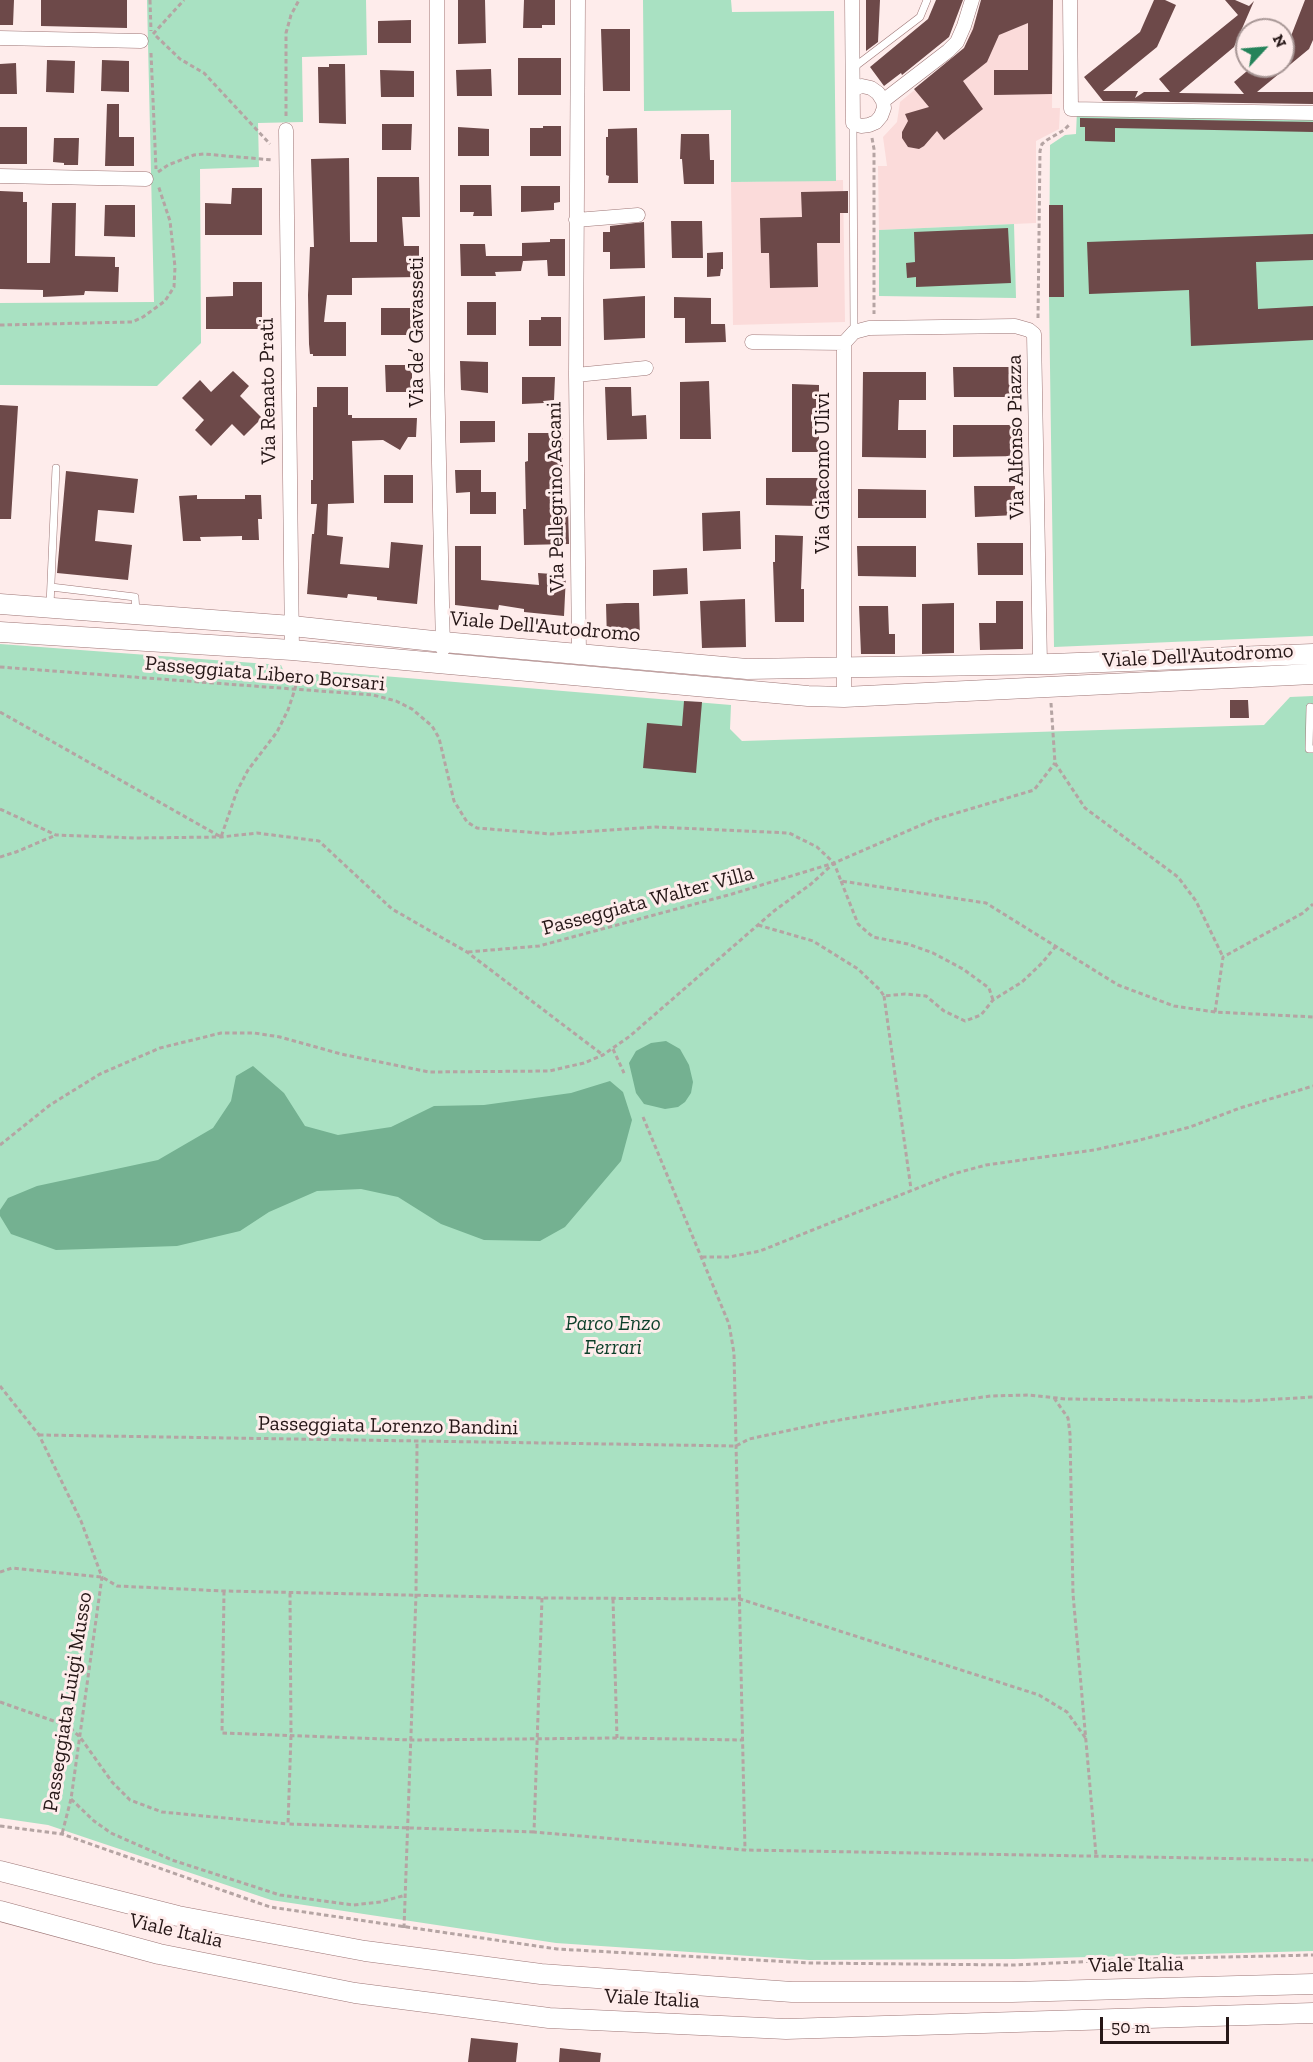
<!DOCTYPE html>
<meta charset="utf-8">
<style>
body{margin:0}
#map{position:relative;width:1313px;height:2062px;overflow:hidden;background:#feeceb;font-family:"Zilla Slab",serif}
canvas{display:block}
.north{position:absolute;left:1235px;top:18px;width:60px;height:60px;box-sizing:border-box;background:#feeceb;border:2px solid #a89796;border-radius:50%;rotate:64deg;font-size:16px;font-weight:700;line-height:24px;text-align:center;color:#261717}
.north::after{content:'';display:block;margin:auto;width:21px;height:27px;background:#24835a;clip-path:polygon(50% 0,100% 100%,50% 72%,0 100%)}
.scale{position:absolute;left:1100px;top:2017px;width:129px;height:27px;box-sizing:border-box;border:3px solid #261717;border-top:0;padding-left:8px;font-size:18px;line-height:21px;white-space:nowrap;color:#261717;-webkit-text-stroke:4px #feeceb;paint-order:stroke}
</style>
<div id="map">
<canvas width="1313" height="2062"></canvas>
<div class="north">N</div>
<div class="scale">50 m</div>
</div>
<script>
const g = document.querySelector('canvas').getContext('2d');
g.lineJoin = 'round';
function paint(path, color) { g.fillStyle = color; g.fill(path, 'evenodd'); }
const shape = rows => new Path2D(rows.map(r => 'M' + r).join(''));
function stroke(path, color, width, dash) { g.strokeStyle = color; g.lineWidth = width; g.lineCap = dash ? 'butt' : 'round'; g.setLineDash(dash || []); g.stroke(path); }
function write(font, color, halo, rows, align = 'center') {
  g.font = font + ' "Zilla Slab",serif'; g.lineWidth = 6; g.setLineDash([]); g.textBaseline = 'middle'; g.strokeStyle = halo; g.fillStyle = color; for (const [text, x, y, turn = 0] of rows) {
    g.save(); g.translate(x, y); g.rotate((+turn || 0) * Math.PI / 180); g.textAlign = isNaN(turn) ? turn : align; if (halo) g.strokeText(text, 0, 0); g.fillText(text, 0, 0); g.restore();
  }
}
const built = shape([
 [983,0,1053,0,1052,108,1060,108,1059,129,1036,141,1036,223,879,230,878,166,887,166,883,137,897,122,900,102,964,49],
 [843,180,845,322,733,325,731,182]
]);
const green = shape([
 [147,0,366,0,367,55,302,57,303,122,258,123,259,167,200,169,201,343,157,386,0,385,0,303,154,302],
 [643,0,731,0,732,12,834,11,836,181,731,182,731,110,644,111],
 [1077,111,1313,116,1313,636,1054,647,1049,297,1050,145,1065,135,1076,134],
 [1014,224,1016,298,879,296,879,230],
 [0,644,281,665,286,676,309,678,323,671,731,705,730,729,742,741,1264,725,1290,697,1313,696,1313,1951,1014,1959,809,1960,556,1943,271,1900,48,1825,0,1818]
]);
const water = shape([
 [666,1041,680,1049,689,1065,693,1082,691,1093,685,1102,678,1107,665,1109,644,1104,636,1093,629,1063,636,1051,651,1043],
 [253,1066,284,1093,305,1126,338,1135,391,1127,434,1106,484,1105,571,1093,610,1081,623,1092,632,1120,621,1161,565,1227,540,1241,484,1240,441,1224,398,1197,361,1189,317,1191,269,1212,240,1231,177,1246,56,1250,11,1234,0,1216,0,1210,8,1198,37,1186,158,1160,213,1128,231,1101,236,1076]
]);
const building = shape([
 [0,0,14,0,13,25,0,25],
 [41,0,127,0,127,28,41,26],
 [458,0,485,0,486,43,458,44],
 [524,0,555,0,555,25,542,25,542,28,523,28],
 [866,0,880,0,878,42,866,51],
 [936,0,963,0,949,37,902,75,901,73,884,86,870,67,928,19],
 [981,0,1053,0,1052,94,994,95,994,70,1028,70,1028,23,999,35,987,62,963,81,983,109,944,140,937,131,924,146,919,149,908,147,902,138,902,132,908,121,905,114,929,107,914,89,964,48,973,29],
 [1154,0,1165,0,1176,5,1157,47,1103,91,1138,91,1135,98,1144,92,1170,92,1159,79,1238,15,1225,0,1235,0,1249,6,1254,1,1234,47,1179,93,1244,94,1234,82,1253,66,1283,66,1283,42,1291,36,1305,0,1313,0,1313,40,1309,49,1257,92,1313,92,1313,104,1103,101,1084,77,1140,32],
 [411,20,411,43,378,43,378,21],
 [601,29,630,29,630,91,603,91],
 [518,58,561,58,561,95,518,95],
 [47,60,75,61,74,93,46,92],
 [102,60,129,61,129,92,101,91],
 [16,63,17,94,0,94,0,64],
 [329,64,345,64,346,124,319,123,318,67,329,67],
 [491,69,492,96,457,96,456,70],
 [380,70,414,71,414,97,381,97],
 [107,104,119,104,119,137,134,137,134,166,105,166],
 [1080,118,1313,122,1313,132,1115,128,1115,142,1085,141,1085,127,1080,127],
 [382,124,412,124,411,150,382,150],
 [543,126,561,126,561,156,530,156,530,128,543,128],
 [0,127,27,127,27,164,0,164],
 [458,127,489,129,489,156,458,156],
 [637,128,638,183,608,183,609,176,606,175,606,137,608,137,608,129],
 [681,134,709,134,710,160,714,160,714,184,684,184,682,159,680,159],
 [54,138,79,138,78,165,64,165,64,163,53,162],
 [349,158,350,242,377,242,377,177,419,177,420,217,402,217,404,246,419,246,419,277,352,278,352,295,327,295,324,322,346,322,346,356,313,356,313,354,310,354,309,344,308,295,310,247,314,247,311,159],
 [460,185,491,185,492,216,473,216,474,212,460,212],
 [521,186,560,186,560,202,554,203,554,210,521,212],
 [232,188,262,188,262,235,205,235,205,203,231,204],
 [0,191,23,192,23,202,27,202,27,263,50,263,52,203,76,203,75,256,115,257,115,267,119,267,118,292,85,291,84,295,43,297,43,290,0,289],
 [848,191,848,213,840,213,840,243,817,243,818,287,770,288,769,253,761,253,760,218,802,217,801,192],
 [105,205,135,205,135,237,104,236],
 [1049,205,1063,205,1064,297,1049,297],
 [671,221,702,221,703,258,672,258],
 [644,222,645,268,610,269,610,252,603,252,603,232,610,232,610,226],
 [1008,228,1011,283,916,287,916,277,907,278,906,263,915,262,914,232],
 [1313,234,1313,260,1256,262,1258,309,1313,306,1313,340,1191,346,1189,290,1089,294,1087,242],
 [550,239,565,239,565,276,548,276,547,260,523,261,521,271,495,272,496,276,461,276,460,244,485,244,486,256,522,256,522,243,550,242],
 [723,252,723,269,721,269,720,276,707,277,707,253],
 [233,282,262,282,262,329,206,329,206,297,233,296],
 [645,296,645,338,604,340,603,299],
 [674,297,711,298,711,324,725,324,726,342,685,343,685,318,674,318],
 [467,302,496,302,496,335,467,335],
 [381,308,416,308,416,335,381,335],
 [541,317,561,317,561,346,529,346,529,320,541,320],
 [460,361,488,362,488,393,461,390],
 [385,365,412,365,412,392,386,392],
 [953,367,1021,367,1021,397,954,397],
 [233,371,249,386,240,396,262,418,244,436,232,424,211,446,195,430,204,420,182,398,200,380,211,392],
 [863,372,926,372,926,400,899,400,898,430,926,430,926,458,862,457],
 [522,377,555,377,554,400,543,401,544,403,522,404],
 [709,381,711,439,680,439,680,382],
 [792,384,819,385,819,452,792,452],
 [317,387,348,387,348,415,352,415,352,418,417,418,416,437,408,437,400,450,383,440,352,441,354,503,328,504,327,535,343,537,340,564,389,568,391,542,423,545,417,604,377,600,377,597,348,594,347,598,307,594,312,534,314,534,317,504,311,504,311,480,313,480,313,407,317,407],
 [605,387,631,387,632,416,646,415,647,439,607,440],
 [0,405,18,406,11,519,0,519],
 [460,421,495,421,495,442,460,443],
 [953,425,1022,425,1022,456,953,457],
 [528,433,563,433,563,478,551,478,551,509,568,509,569,544,524,545,523,509,526,509,525,462,528,461],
 [455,470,481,470,481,492,496,492,496,514,470,514,470,492,456,493],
 [66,471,138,479,134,513,98,510,95,541,132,545,128,580,57,573],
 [384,475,413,475,413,503,384,503],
 [766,478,819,478,819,506,766,505],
 [974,486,1015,486,1016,515,975,517],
 [858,489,926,490,926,518,858,518],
 [197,495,197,499,245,499,245,495,261,495,262,519,258,519,259,540,242,540,242,536,200,537,201,541,183,541,179,496],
 [740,511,741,549,703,551,702,513],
 [775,535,803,536,801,589,804,589,804,622,775,622,773,562,775,562],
 [977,543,1023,543,1023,575,978,575],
 [455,546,481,546,481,580,539,585,538,573,566,575,564,616,524,612,524,609,499,605,498,610,455,605],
 [857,546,916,546,916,577,858,576],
 [687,568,688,594,653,596,653,570],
 [745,599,746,647,702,648,700,601],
 [996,601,1023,601,1023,649,980,650,979,623,996,623],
 [625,603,639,603,640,639,607,640,606,604],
 [954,603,954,653,922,654,922,604],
 [859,606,888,606,889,634,895,634,895,654,861,654],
 [1230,700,1248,700,1249,718,1230,718],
 [684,701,702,702,696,773,643,768,647,723,682,726],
 [471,2038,518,2043,516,2062,468,2062],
 [560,2048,601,2053,600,2062,559,2062]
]);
const path = shape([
 [150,0,151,31],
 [153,34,184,0],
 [156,36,180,59,204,73,270,144],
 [151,53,156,169],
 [286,116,286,33,291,15,299,0],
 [872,138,874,149,874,314],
 [158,172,168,165,194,155,204,154,273,160],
 [1038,318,1040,151,1042,144,1047,140,1064,130,1070,124],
 [0,325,132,322,143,317,165,301,174,287,175,267,170,221,158,185],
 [0,667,373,695,396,701,412,709,432,726,439,738,454,801,467,822,477,828,551,834,656,827,789,833,817,847,834,863,841,881,986,903,1118,985,1174,1006,1215,1012,1313,1017],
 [1051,703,1055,763,1085,808,1178,877,1196,901,1223,957],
 [0,712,221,837,237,791,248,770,277,732,288,710,295,689,299,668],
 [0,809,56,835,136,838,221,837,257,833,319,841,392,909,467,952,603,1055],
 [0,857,16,852,56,835],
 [841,881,858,924,873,937,908,944,933,953,963,969,989,988,993,1000],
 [758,925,813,941,858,969,880,990,884,996,905,994,926,996,944,1011,965,1021,981,1015,993,1000,1022,982,1042,963,1056,946],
 [468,952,539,946,732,894,834,863,933,820,1034,790,1055,763],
 [884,996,911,1189],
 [1215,1012,1223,957,1303,913,1313,904],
 [613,1049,624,1073],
 [643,1117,729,1324,734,1353,745,1850],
 [0,1145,50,1105,100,1074,160,1048,221,1033,254,1033,280,1037,341,1054,429,1072,549,1071,584,1063,603,1055,630,1036,774,911,811,884,834,863],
 [702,1257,729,1257,760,1251,953,1174,986,1165,1094,1150,1140,1140,1190,1127,1240,1108,1313,1086],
 [0,1386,39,1435,81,1521,102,1577,71,1799,62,1834],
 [1054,1398,1068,1418,1070,1434,1073,1594,1096,1855],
 [39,1435,736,1446,749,1439,828,1422,946,1402,991,1396,1028,1395,1066,1399,1246,1401,1313,1397],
 [0,1572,12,1568,102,1577,117,1586,224,1591,542,1598,740,1599,1039,1695,1067,1712,1087,1740],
 [224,1591,222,1733,411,1740,617,1738,743,1740],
 [290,1593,291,1735,288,1824,534,1832],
 [542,1598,534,1832,745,1850,1313,1860],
 [613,1599,617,1738],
 [0,1702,68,1726,80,1737,112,1782,130,1800,162,1812,288,1824],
 [71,1799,94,1821,111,1833,172,1860,280,1895,353,1905,380,1902,406,1895],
 [0,1826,62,1834,270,1907,557,1949,810,1963,1014,1965,1138,1959,1313,1955],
 [404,1928,416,1595,417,1442]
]);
const lane = shape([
 [853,68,920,17,927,0],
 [853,123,854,332],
 [51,587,135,597,136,613],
 [50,605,56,468],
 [1313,708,1310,707,1309,749,1313,749]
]);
const street = shape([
 [437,0,437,370,443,649],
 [578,0,576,375,579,654],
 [852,0,853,123,861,126,869,125,876,122,881,116,884,108,883,101,878,93,871,88,862,86,853,89],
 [1070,0,1071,109,1313,113],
 [0,38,141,41],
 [883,101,948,51,957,42,964,26,972,0],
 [286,130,292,650],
 [0,176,146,179],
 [576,220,638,215],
 [752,342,844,343,844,697],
 [844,343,854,332,869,328,1015,326,1029,330,1034,334,1040,664],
 [576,375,646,368]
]);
const secondary = shape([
 [0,604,292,626,443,642,747,669,1051,664,1313,654],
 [0,632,292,650,808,696,844,697,1313,674],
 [0,1871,178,1916,365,1951,541,1974,792,1992,1012,1992,1313,1984],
 [0,1911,159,1954,355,1993,549,2018,786,2029,1313,2013]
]);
const streetNames = [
 ["Via de’ Gavasseti",417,332,-90],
 ["Via Renato Prati",268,391,-91],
 ["Via Alfonso Piazza",1016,437,-91],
 ["Via Giacomo Ulivi",823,473,-90],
 ["Via Pellegrino Ascani",556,497,-91],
 ["Viale Dell'Autodromo",545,627,5],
 ["Viale Dell'Autodromo",1198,656,-3],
 ["Passeggiata Libero Borsari",265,674,5],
 ["Passeggiata Walter Villa",648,901,-15],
 ["Passeggiata Lorenzo Bandini",388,1426,1],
 ["Passeggiata Luigi Musso",68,1702,-81],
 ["Viale Italia",176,1931,13],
 ["Viale Italia",1136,1965,-1],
 ["Viale Italia",652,1999,3]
];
const parkNames = [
 ["Parco Enzo",613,1324],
 ["Ferrari",613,1348]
];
paint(built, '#fbdbda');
paint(green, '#a9e1c2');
paint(water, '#74b191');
paint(building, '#6d4949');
stroke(lane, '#9d7676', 8);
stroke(street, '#9d7676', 15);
stroke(secondary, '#9d7676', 21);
stroke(path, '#b5a4a3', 3, [4.5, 3]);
stroke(lane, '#fff', 7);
stroke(street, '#fff', 14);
stroke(secondary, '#fff', 20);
write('21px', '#261717', '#feeceb', streetNames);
write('italic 21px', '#0c3f29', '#feeceb', parkNames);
</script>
